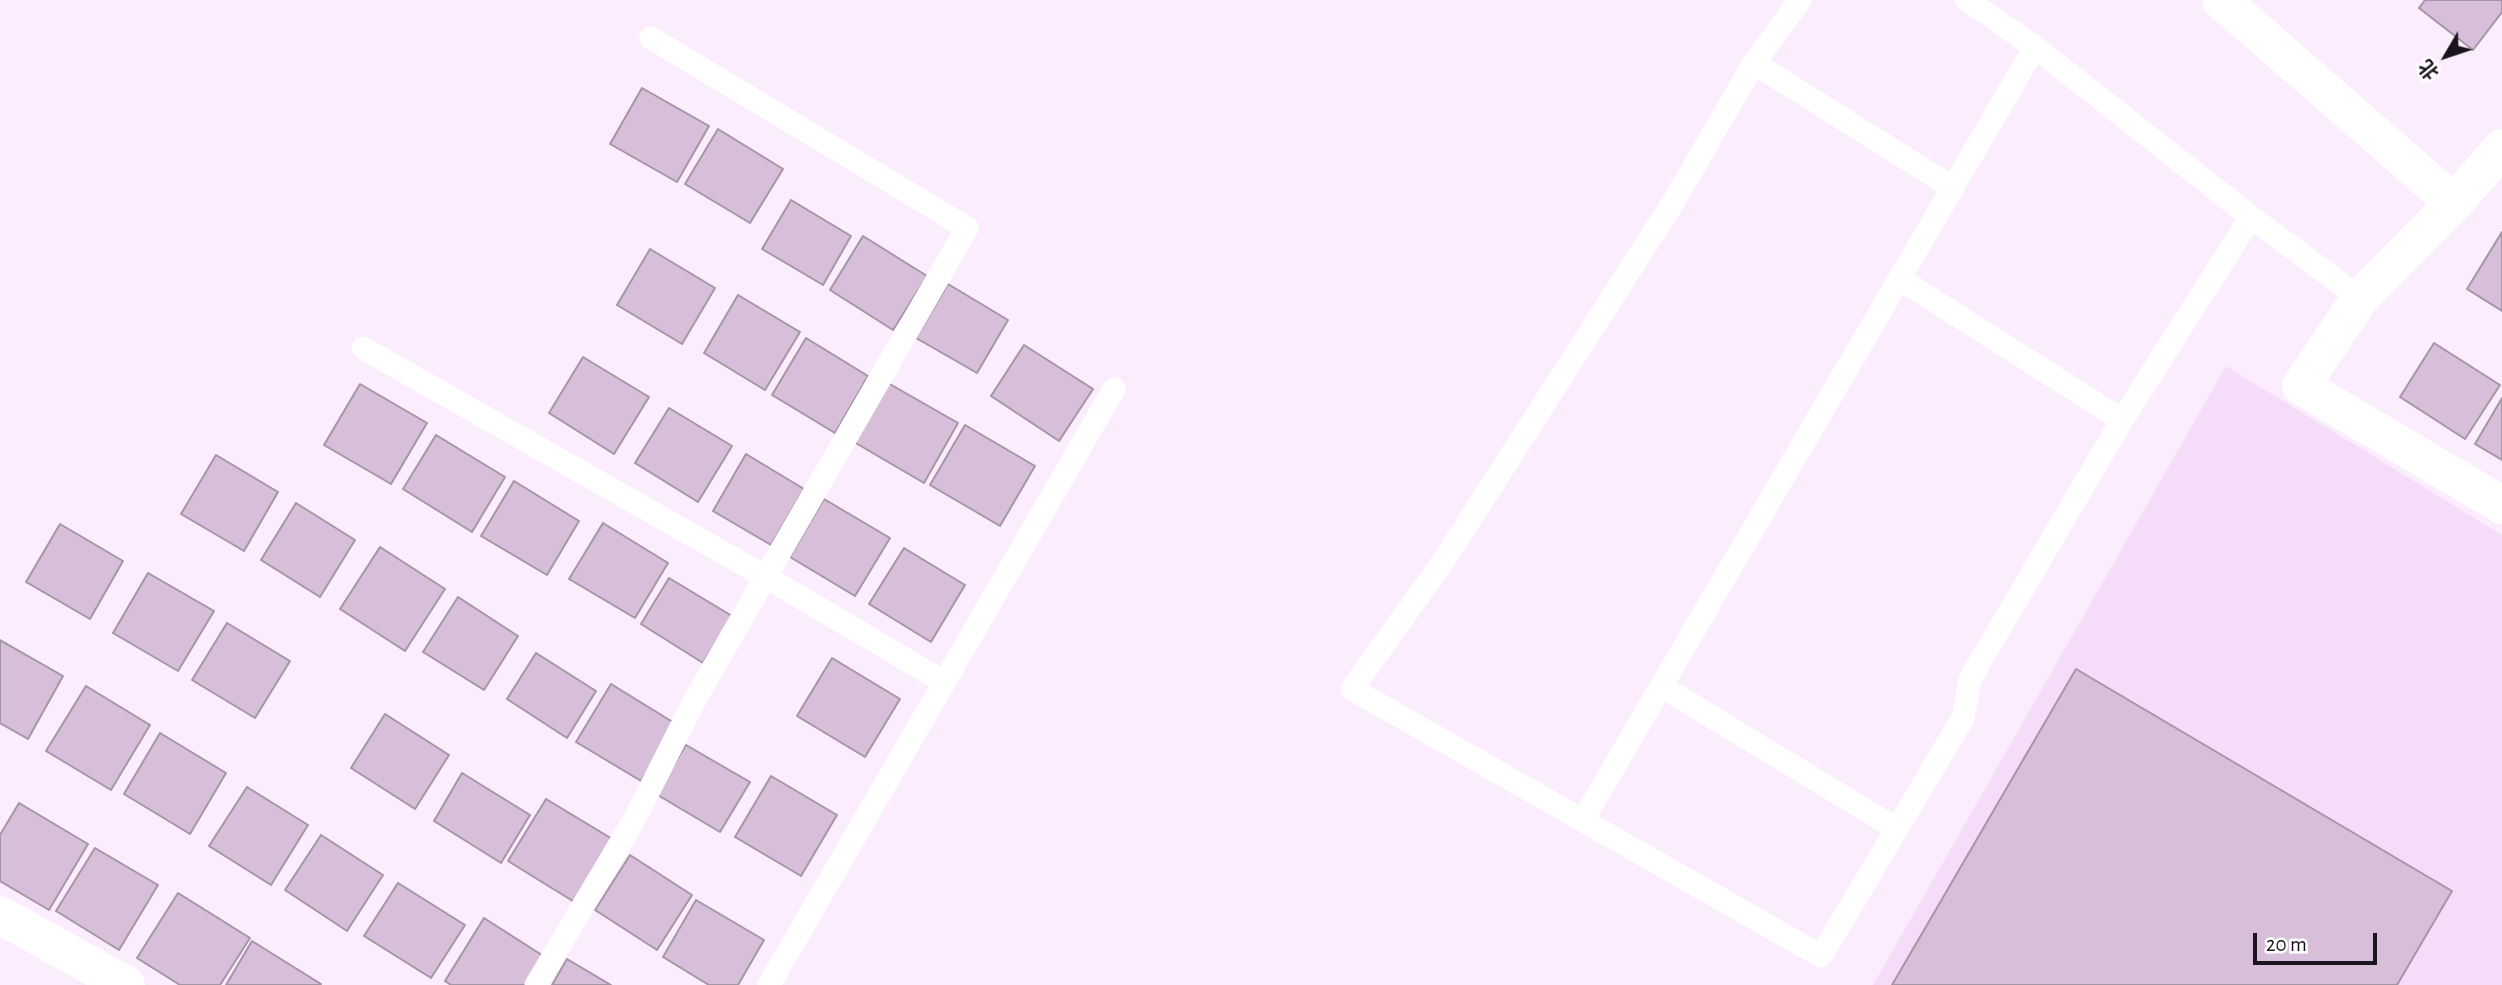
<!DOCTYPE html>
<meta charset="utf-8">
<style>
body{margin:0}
#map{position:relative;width:2502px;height:985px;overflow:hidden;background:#fbedfe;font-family:"Alegreya Sans","Noto Sans SC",sans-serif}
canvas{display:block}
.north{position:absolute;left:2411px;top:21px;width:70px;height:70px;-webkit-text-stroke:5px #fff;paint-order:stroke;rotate:231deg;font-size:19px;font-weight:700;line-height:28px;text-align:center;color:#1a141c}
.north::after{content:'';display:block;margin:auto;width:24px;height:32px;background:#1a141c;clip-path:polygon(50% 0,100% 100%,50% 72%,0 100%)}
.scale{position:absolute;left:2253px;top:933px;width:124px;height:32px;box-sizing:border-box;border:4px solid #1a141c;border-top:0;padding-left:9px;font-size:21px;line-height:24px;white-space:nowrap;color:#1a141c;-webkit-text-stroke:5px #fff;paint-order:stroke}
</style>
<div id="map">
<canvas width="2502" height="985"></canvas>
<div class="north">北</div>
<div class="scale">20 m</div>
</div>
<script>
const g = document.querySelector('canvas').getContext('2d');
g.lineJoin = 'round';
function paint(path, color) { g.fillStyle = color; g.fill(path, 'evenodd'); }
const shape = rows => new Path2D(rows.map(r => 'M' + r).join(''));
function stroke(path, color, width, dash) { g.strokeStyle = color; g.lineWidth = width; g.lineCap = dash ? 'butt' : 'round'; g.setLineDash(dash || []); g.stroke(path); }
const built = shape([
 [2226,366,2502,535,2502,985,1873,985]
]);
const building = shape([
 [2425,0,2502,0,2502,12,2473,50,2419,8,2425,0],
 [642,88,709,126,677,182,610,144,642,88],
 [718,129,783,169,750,223,685,184,718,129],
 [791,200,851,236,823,285,762,249,791,200],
 [2502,232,2502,311,2467,289,2502,232],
 [863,236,927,276,893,330,830,290,863,236],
 [650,249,715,288,682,344,617,305,650,249],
 [948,284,1008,320,977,373,916,338,948,284],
 [738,295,800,332,765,390,704,353,738,295],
 [806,338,868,376,835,433,772,395,806,338],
 [2434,343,2500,385,2465,439,2400,397,2434,343],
 [1024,345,1093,389,1059,441,991,396,1024,345],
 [583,357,649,397,614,454,549,413,583,357],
 [888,383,958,423,924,483,854,442,888,383],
 [360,384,427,423,391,484,324,445,360,384],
 [2502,398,2502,460,2475,444,2502,398],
 [669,408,732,446,698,502,635,463,669,408],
 [965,425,1035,466,1000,526,930,485,965,425],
 [436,435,505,477,472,532,403,489,436,435],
 [746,454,804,489,771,545,713,511,746,454],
 [216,455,278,492,244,551,181,514,216,455],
 [514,481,579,521,547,575,481,536,514,481],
 [824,499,890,538,855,596,790,557,824,499],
 [296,503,355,540,320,597,261,560,296,503],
 [603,523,668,563,635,618,569,579,603,523],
 [60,524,123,561,90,619,26,582,60,524],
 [380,547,445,589,405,651,340,609,380,547],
 [904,548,965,585,931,642,869,604,904,548],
 [148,573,214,611,178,671,113,633,148,573],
 [669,578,732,616,703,663,641,624,669,578],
 [458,597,518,636,484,690,423,652,458,597],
 [227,623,290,661,255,718,192,680,227,623],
 [0,640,63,676,28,739,0,723,0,640],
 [536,653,596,691,567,738,507,699,536,653],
 [832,658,900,699,865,757,797,716,832,658],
 [2076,669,2452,891,2397,985,1892,985,2076,669],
 [611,684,676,724,641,781,576,742,611,684],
 [86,686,150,725,111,790,46,751,86,686],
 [385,714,449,755,415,809,351,768,385,714],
 [160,733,226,773,190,834,124,794,160,733],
 [686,745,750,782,720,832,656,794,686,745],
 [462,773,530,815,501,863,434,821,462,773],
 [771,776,837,815,801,876,735,837,771,776],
 [247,787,308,825,271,885,209,846,247,787],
 [546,799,614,840,576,903,508,861,546,799],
 [19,803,88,844,49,910,0,881,0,835,19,803],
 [321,835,383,875,347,931,285,890,321,835],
 [95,848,158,885,119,950,56,911,95,848],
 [630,855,692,895,657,950,595,910,630,855],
 [398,883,465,925,431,978,364,936,398,883],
 [178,893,250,938,220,985,180,985,137,958,178,893],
 [696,900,764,940,738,985,709,985,663,957,696,900],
 [484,918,545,957,528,985,451,985,445,981,484,918],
 [252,941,321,984,320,985,226,985,252,941],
 [567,959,611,985,552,985,567,959]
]);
const service = shape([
 [1800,0,1754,63,1674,201,1444,560,1352,689,1821,956,1963,718,1970,679,2122,420,2251,217],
 [1967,0,2035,47,2251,217,2360,298],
 [1754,63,1953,188],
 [1900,279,2122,420],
 [363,348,766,577,944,682],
 [1661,686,1895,828],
 [1583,820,2035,47],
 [536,985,634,820,697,696,967,228,651,38],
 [769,985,1114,389]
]);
const minor = shape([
 [2221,0,2454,203],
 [2502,148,2454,203,2360,298,2301,386,2502,505],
 [0,915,126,985]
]);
paint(built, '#f5ddfa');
paint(building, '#d7bed9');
stroke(building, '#a694a7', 2);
stroke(service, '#fff', 23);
stroke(minor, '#fff', 38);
</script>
